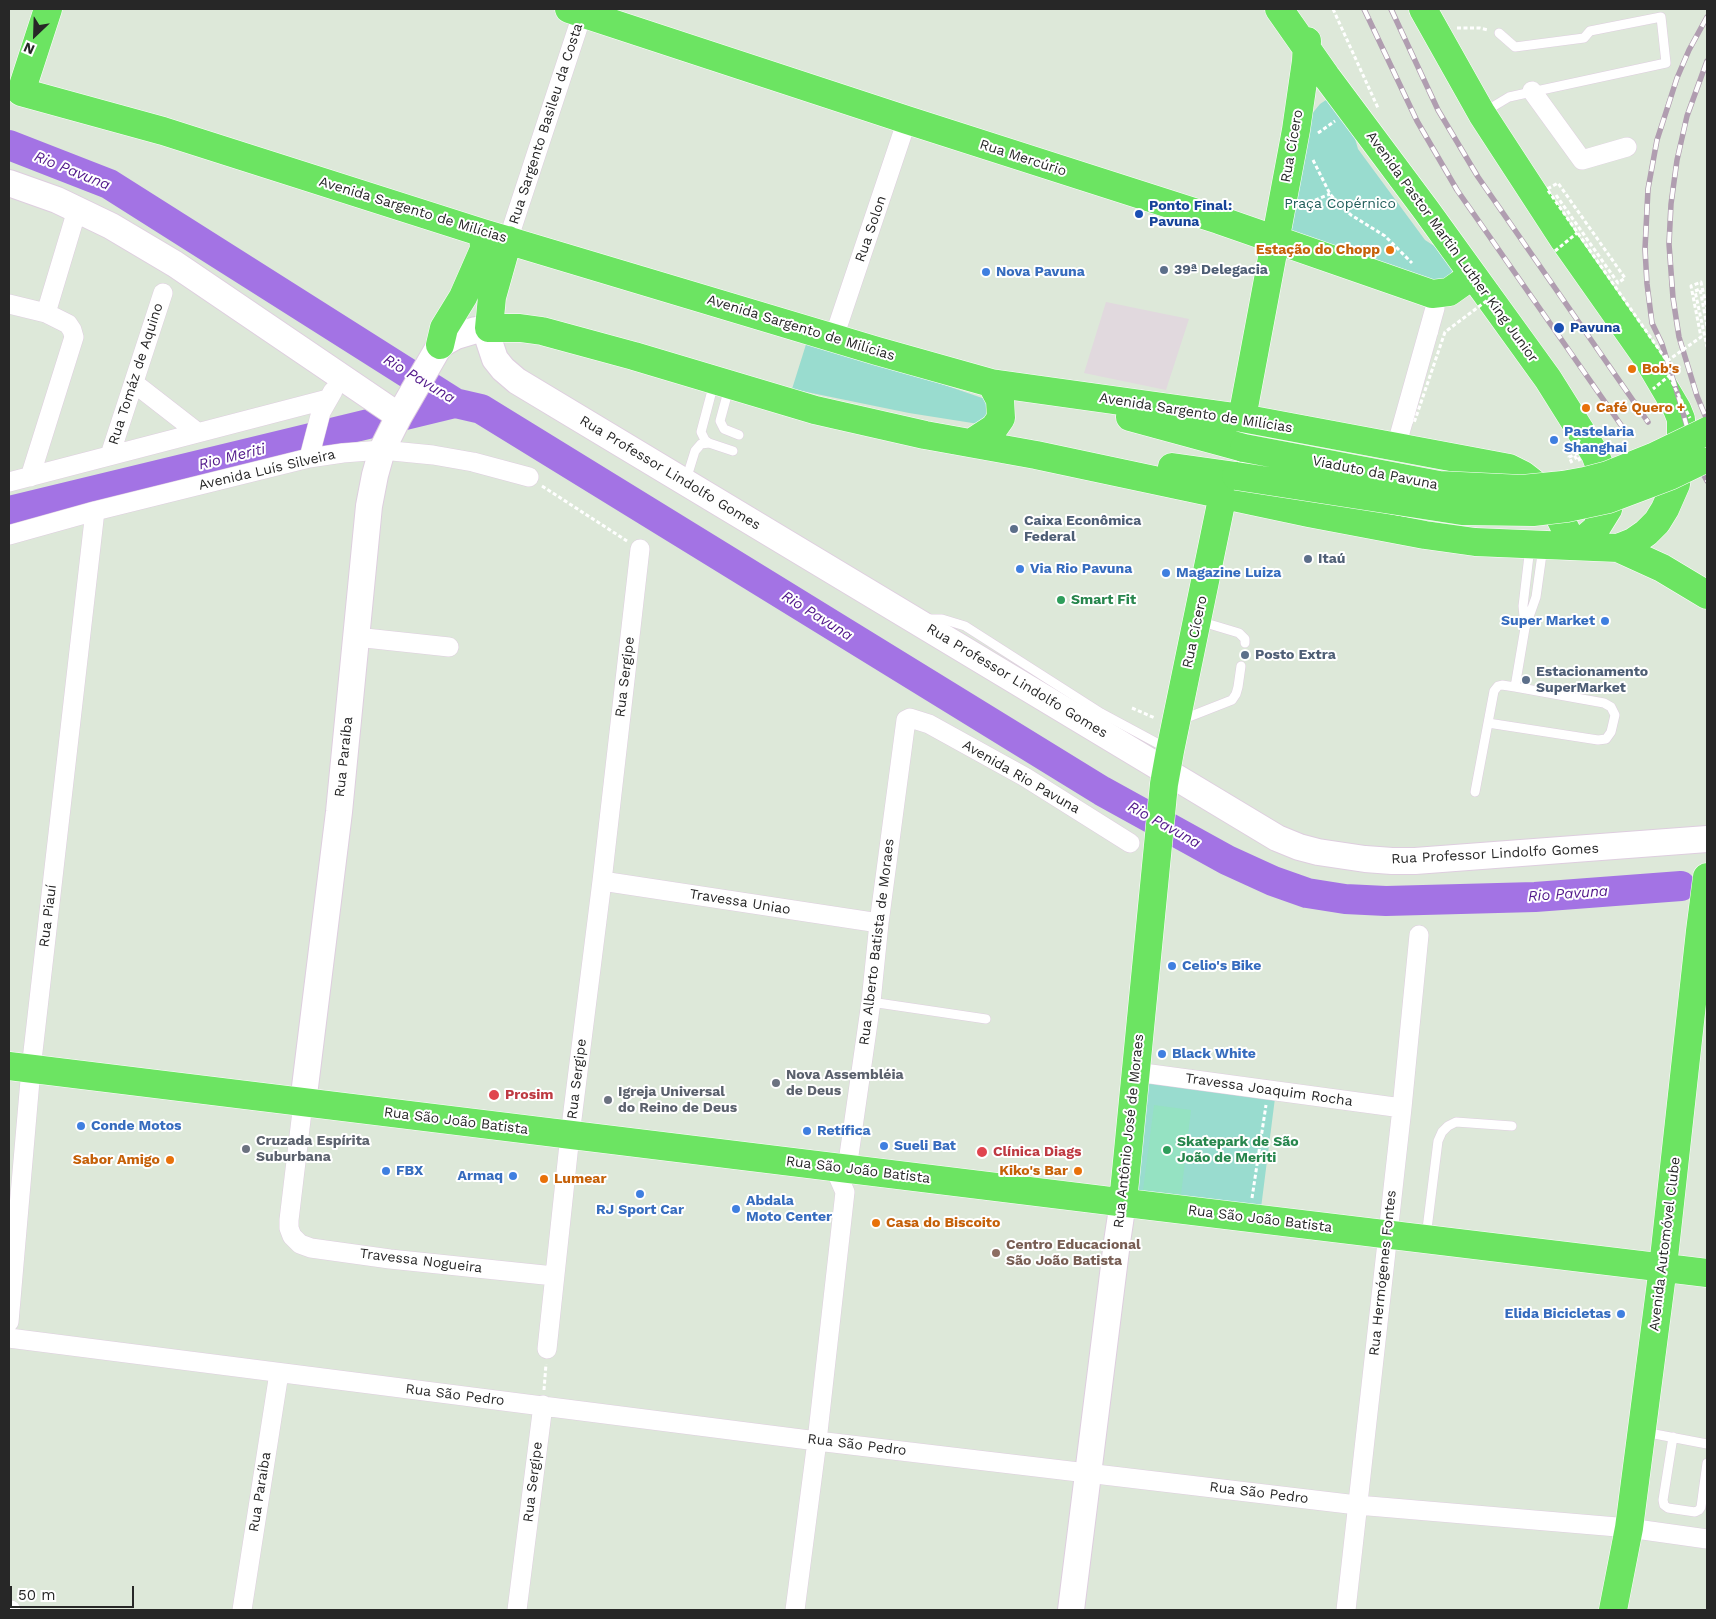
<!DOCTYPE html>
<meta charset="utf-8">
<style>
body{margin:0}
#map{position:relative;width:1716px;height:1619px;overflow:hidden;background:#dde8d9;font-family:"Work Sans",sans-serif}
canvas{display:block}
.frame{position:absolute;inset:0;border:10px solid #272727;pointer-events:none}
.north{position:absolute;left:10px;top:10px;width:50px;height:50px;-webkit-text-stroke:4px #fff;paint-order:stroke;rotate:204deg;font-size:14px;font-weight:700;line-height:20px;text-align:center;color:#272727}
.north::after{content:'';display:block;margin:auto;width:18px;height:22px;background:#272727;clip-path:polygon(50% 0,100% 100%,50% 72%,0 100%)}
.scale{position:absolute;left:10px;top:1586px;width:124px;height:22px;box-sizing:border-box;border:2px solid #272727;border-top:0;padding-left:6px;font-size:15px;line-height:18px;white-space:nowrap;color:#272727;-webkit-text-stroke:4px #fff;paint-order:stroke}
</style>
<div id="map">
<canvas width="1716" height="1619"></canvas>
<div class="frame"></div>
<div class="north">N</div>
<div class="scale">50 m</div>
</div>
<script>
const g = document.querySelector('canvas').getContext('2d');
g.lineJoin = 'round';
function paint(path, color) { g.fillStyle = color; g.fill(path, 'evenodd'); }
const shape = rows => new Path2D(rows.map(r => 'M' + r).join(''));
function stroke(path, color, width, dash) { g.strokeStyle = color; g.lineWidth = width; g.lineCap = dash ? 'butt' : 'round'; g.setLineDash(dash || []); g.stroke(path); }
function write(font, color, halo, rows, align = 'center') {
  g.font = font + ' "Work Sans",sans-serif'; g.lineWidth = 4; g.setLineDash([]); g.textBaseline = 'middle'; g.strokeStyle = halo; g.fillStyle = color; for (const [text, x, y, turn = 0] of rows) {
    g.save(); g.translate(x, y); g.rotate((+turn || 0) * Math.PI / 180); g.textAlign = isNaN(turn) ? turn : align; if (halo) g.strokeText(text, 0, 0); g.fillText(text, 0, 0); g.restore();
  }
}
const industrial = shape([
 [1106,302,1189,319,1166,390,1084,373]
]);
const green = shape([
 [1326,100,1331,101,1352,128,1358,149,1425,240,1442,251,1454,268,1448,279,1442,283,1282,238,1311,115,1320,104],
 [808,338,988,400,995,403,985,425,909,413,792,389],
 [1148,1083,1275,1098,1261,1208,1134,1193]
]);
const pitch = shape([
 [1154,1105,1191,1110,1181,1195,1143,1190]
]);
const river = shape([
 [9,145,109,184,455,403,481,409,1102,791,1227,860,1273,881,1307,893,1345,899,1386,901,1535,897,1681,886],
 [9,511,455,403]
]);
const path = shape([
 [1333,9,1378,108],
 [1457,28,1480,28,1488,30],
 [1318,133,1335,121],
 [1313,160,1330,194,1340,205,1351,215,1385,236,1412,263],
 [1303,205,1330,194],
 [1707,326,1700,289,1695,291,1707,347],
 [542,486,627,541],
 [1132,708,1155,718],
 [1252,1198,1266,1105],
 [544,1390,546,1364]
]);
const lane = shape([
 [1484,112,1509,97,1518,95,1666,63,1661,17,1590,31,1584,38,1515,47,1499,33],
 [729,388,720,421,724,429,739,435],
 [709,443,705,440,701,432,714,383],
 [686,480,695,451,701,444,709,443,733,451],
 [927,619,942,619,965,626,1101,713,1168,749],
 [1199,621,1239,633,1245,639,1245,643],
 [1525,626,1523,606,1530,547],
 [1181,720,1232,700,1236,694,1238,687,1241,666],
 [1488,723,1598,740,1606,739,1611,732,1615,715,1611,707,1604,703,1515,687],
 [1475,792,1494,691,1498,686,1502,685,1515,687,1525,628,1536,597,1543,547],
 [871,1002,986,1019],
 [1426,1237,1438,1141,1442,1132,1448,1126,1456,1122,1512,1126],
 [1644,1432,1707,1444],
 [1673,1437,1663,1500,1664,1505,1668,1508,1695,1512,1699,1510,1701,1507,1707,1463]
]);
const street = shape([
 [1532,91,1582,160,1627,147],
 [508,240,584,9],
 [9,304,46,313,68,324,72,330,74,337,30,477],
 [46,313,77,210],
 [834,337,907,120],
 [134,383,197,432],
 [1396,447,1435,308],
 [110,455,163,293],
 [309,458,321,412,333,391],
 [9,482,328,399],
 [9,535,95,511,309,458,343,453,382,450,433,455,473,462,529,477],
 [356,637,449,647],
 [602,881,879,923],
 [1136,1072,1402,1108],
 [303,1103,289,1220,289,1228,292,1236,300,1244,311,1248,390,1259,554,1276],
 [847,1169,871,1002,879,923,906,720,910,718,929,724,1025,777,1130,843],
 [9,1322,31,1069,95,511],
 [9,1338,817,1441,1357,1505,1629,1528,1707,1539],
 [547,1349,570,1135,602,881,640,549],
 [9,1610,11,1610],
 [242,1610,279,1373],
 [517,1610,543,1405],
 [795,1610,817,1441,845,1192,834,1167],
 [1346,1610,1402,1108,1419,935]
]);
const secondary = shape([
 [9,183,57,200,111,226,175,264,399,416],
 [303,1103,339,812,369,506,375,475,382,450,399,416,440,345,456,336,476,330,489,328,489,341,495,359,503,369,517,381,1277,838,1299,847,1318,852,1365,859,1392,861,1415,861,1707,839],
 [1071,1610,1117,1242,1123,1202]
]);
const primary = shape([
 [48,9,21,92,163,131,483,233,877,351,991,383,1242,418,1509,468,1523,475,1541,489,1555,508,1574,546],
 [569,9,907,120,1219,220,1432,294,1449,292,1473,275],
 [1279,9,1326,76,1426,210,1548,379,1595,454,1608,487,1610,501,1608,509,1595,530,1576,546],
 [1423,9,1482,114,1564,240,1647,358,1677,409,1681,419,1681,437,1676,484,1665,509,1657,522,1646,533,1633,542,1618,548],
 [508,240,492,297,489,328,520,328,542,331,634,356,815,410,925,435,1036,455,1309,513,1425,535,1475,542,1618,548,1662,568,1707,595],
 [440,345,444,328,463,297,481,256,484,249,483,233],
 [1130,417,1244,448],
 [1242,418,1296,130,1306,61,1307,41],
 [971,443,994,428,1001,418,1000,400,991,383],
 [1172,467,1236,476],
 [9,1066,1143,1205,1707,1273],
 [1123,1202,1164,784,1170,751,1223,494],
 [1613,1610,1629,1528,1663,1267,1700,931,1707,877]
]);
const rail = shape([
 [1364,9,1417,121,1457,190,1628,435],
 [1391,9,1438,110,1478,177,1648,422],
 [1707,17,1689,50,1677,78,1657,140,1648,189,1645,249,1647,284,1652,323,1662,344,1680,402,1697,463,1707,481],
 [1707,61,1687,116,1677,160,1671,204,1669,244,1673,298,1679,337,1697,396,1707,420]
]);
const pathBridge = shape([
 [1556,195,1618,283,1625,278,1558,183,1547,189,1667,361,1669,376,1653,389],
 [1555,251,1577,233],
 [1437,331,1406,420,1414,423,1445,332,1493,296],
 [1667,361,1701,337,1691,286,1701,282,1707,309],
 [1669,376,1690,418],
 [1580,461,1575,451,1584,427],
 [1572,463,1569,457,1574,455,1577,460]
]);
const primaryBridge = shape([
 [1244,448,1439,485,1522,489,1563,485,1585,481,1608,475,1653,457,1707,431],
 [1236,476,1462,511,1533,512,1567,508,1609,499,1670,476,1701,461]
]);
const markers = [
 [1139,214,5,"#1a4fb4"],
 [1390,250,5,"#e8710a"],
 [1164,270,5,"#5c6f8a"],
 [986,272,5,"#3f7fe0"],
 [1559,328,6,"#1a4fb4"],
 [1632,369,5,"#e8710a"],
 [1586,408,5,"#e8710a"],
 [1554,440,5,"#3f7fe0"],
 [1014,529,5,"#5c6f8a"],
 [1308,559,5,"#5c6f8a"],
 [1020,569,5,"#3f7fe0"],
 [1166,573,5,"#3f7fe0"],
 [1061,600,5,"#2e9e5b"],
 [1605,621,5,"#3f7fe0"],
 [1245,655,5,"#5c6f8a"],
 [1526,680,5,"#5c6f8a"],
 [1172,966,5,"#3f7fe0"],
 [1162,1054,5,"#3f7fe0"],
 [776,1083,5,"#6b7280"],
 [494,1095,6,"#e0444e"],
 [608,1100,5,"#6b7280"],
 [81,1126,5,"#3f7fe0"],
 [807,1131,5,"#3f7fe0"],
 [884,1146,5,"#3f7fe0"],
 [246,1149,5,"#6b7280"],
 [1167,1150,5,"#2e9e5b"],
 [982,1152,6,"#e0444e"],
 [170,1160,5,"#e8710a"],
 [386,1171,5,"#3f7fe0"],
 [1078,1171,5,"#e8710a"],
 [513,1176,5,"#3f7fe0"],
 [544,1179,5,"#e8710a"],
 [640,1194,5,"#3f7fe0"],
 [736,1209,5,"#3f7fe0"],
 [876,1223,5,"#e8710a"],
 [996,1253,5,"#8d6e63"],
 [1621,1314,5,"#3f7fe0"]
];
const streetNames = [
 ["Rua Sargento Basileu da Costa",546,124,-72],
 ["Rua Cícero",1292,146,-80],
 ["Rua Mercúrio",1023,158,18],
 ["Avenida Sargento de Milícias",413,210,17],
 ["Rua Solon",871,229,-71],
 ["Avenida Pastor Martin Luther King Junior",1452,247,54],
 ["Avenida Sargento de Milícias",801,328,17],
 ["Rua Tomáz de Aquino",136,374,-72],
 ["Avenida Sargento de Milícias",1196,413,9],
 ["Avenida Luís Silveira",267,470,-13],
 ["Rua Professor Lindolfo Gomes",670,473,31],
 ["Viaduto da Pavuna",1375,473,11],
 ["Rua Cícero",1195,632,-78],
 ["Rua Sergipe",625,677,-83],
 ["Rua Professor Lindolfo Gomes",1017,681,31],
 ["Rua Paraíba",344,757,-84],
 ["Avenida Rio Pavuna",1021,777,30],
 ["Rua Professor Lindolfo Gomes",1495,854,-3],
 ["Travessa Uniao",740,902,9],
 ["Rua Piauí",48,916,-83],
 ["Rua Alberto Batista de Moraes",877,942,-83],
 ["Rua Sergipe",577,1079,-83],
 ["Travessa Joaquim Rocha",1269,1090,8],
 ["Rua São João Batista",456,1121,7],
 ["Rua Antônio José de Moraes",1129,1131,-84],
 ["Rua São João Batista",858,1170,7],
 ["Rua São João Batista",1260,1219,7],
 ["Avenida Automóvel Clube",1665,1244,-83],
 ["Travessa Nogueira",421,1261,7],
 ["Rua Hermógenes Fontes",1383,1273,-84],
 ["Rua São Pedro",455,1395,7],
 ["Rua São Pedro",857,1445,7],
 ["Rua Sergipe",533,1482,-83],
 ["Rua Paraíba",260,1492,-81],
 ["Rua São Pedro",1259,1493,7]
];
const parkNames = [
 ["Praça Copérnico",1340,204]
];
const transitNames = [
 ["Ponto Final:",1149,206],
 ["Pavuna",1149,222],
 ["Pavuna",1570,328]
];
const foodNames = [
 ["Estação do Chopp",1380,250,"right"],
 ["Bob's",1642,369],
 ["Café Quero +",1596,408],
 ["Sabor Amigo",160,1160,"right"],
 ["Kiko's Bar",1068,1171,"right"],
 ["Lumear",554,1179],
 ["Casa do Biscoito",886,1223]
];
const serviceNames = [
 ["39ª Delegacia",1174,270],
 ["Caixa Econômica",1024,521],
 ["Federal",1024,537],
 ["Itaú",1318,559],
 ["Posto Extra",1255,655],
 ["Estacionamento",1536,672],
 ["SuperMarket",1536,688]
];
const shopNames = [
 ["Nova Pavuna",996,272],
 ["Pastelaria",1564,432],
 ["Shanghai",1564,448],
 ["Via Rio Pavuna",1030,569],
 ["Magazine Luiza",1176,573],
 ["Super Market",1595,621,"right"],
 ["Celio's Bike",1182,966],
 ["Black White",1172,1054],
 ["Conde Motos",91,1126],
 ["Retífica",817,1131],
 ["Sueli Bat",894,1146],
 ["FBX",396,1171],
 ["Armaq",503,1176,"right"],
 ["Abdala",746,1201],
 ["Moto Center",746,1217],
 ["RJ Sport Car",640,1210,"center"],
 ["Elida Bicicletas",1611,1314,"right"]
];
const leisureNames = [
 ["Smart Fit",1071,600],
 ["Skatepark de São",1177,1142],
 ["João de Meriti",1177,1158]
];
const worshipNames = [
 ["Nova Assembléia",786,1075],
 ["de Deus",786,1091],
 ["Igreja Universal",618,1092],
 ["do Reino de Deus",618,1108],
 ["Cruzada Espírita",256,1141],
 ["Suburbana",256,1157]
];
const healthNames = [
 ["Prosim",505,1095],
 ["Clínica Diags",993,1152]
];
const educationNames = [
 ["Centro Educacional",1006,1245],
 ["São João Batista",1006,1261]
];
const waterNames = [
 ["Rio Pavuna",72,171,22],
 ["Rio Pavuna",419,379,31],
 ["Rio Meriti",232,457,-14],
 ["Rio Pavuna",817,616,32],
 ["Rio Pavuna",1164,825,29],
 ["Rio Pavuna",1568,894,-4]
];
paint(industrial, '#e1d9de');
paint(green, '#99dccf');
paint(pitch, '#95e2c2');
stroke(river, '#a373e4', 30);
stroke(lane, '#decedf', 10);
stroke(street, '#decedf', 20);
stroke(secondary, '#decedf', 28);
stroke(primary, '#fff', 29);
stroke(path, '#fff', 3, [4, 2.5]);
stroke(lane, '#fff', 9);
stroke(street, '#fff', 19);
stroke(secondary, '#fff', 26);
stroke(primary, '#6ce462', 28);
stroke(rail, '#b09db0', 5.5);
stroke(rail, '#fff', 4, [11]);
stroke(primaryBridge, '#fff', 29, []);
stroke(pathBridge, '#fff', 3, [4, 2.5]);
stroke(primaryBridge, '#6ce462', 28);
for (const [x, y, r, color] of markers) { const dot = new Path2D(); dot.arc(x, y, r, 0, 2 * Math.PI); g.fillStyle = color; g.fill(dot); stroke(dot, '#fff', 2); }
write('14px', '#272727', '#fff', streetNames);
write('14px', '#1e5c59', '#fff', parkNames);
write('bold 14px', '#164399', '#fff', transitNames, 'left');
write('bold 14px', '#c56008', '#fff', foodNames, 'left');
write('bold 14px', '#4e5e75', '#fff', serviceNames, 'left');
write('bold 14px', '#366cbe', '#fff', shopNames, 'left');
write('bold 14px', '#27864d', '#fff', leisureNames, 'left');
write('bold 14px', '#5b616d', '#fff', worshipNames, 'left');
write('bold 14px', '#be3a42', '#fff', healthNames, 'left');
write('bold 14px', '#785e54', '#fff', educationNames, 'left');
write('italic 15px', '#51178a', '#fff', waterNames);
</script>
